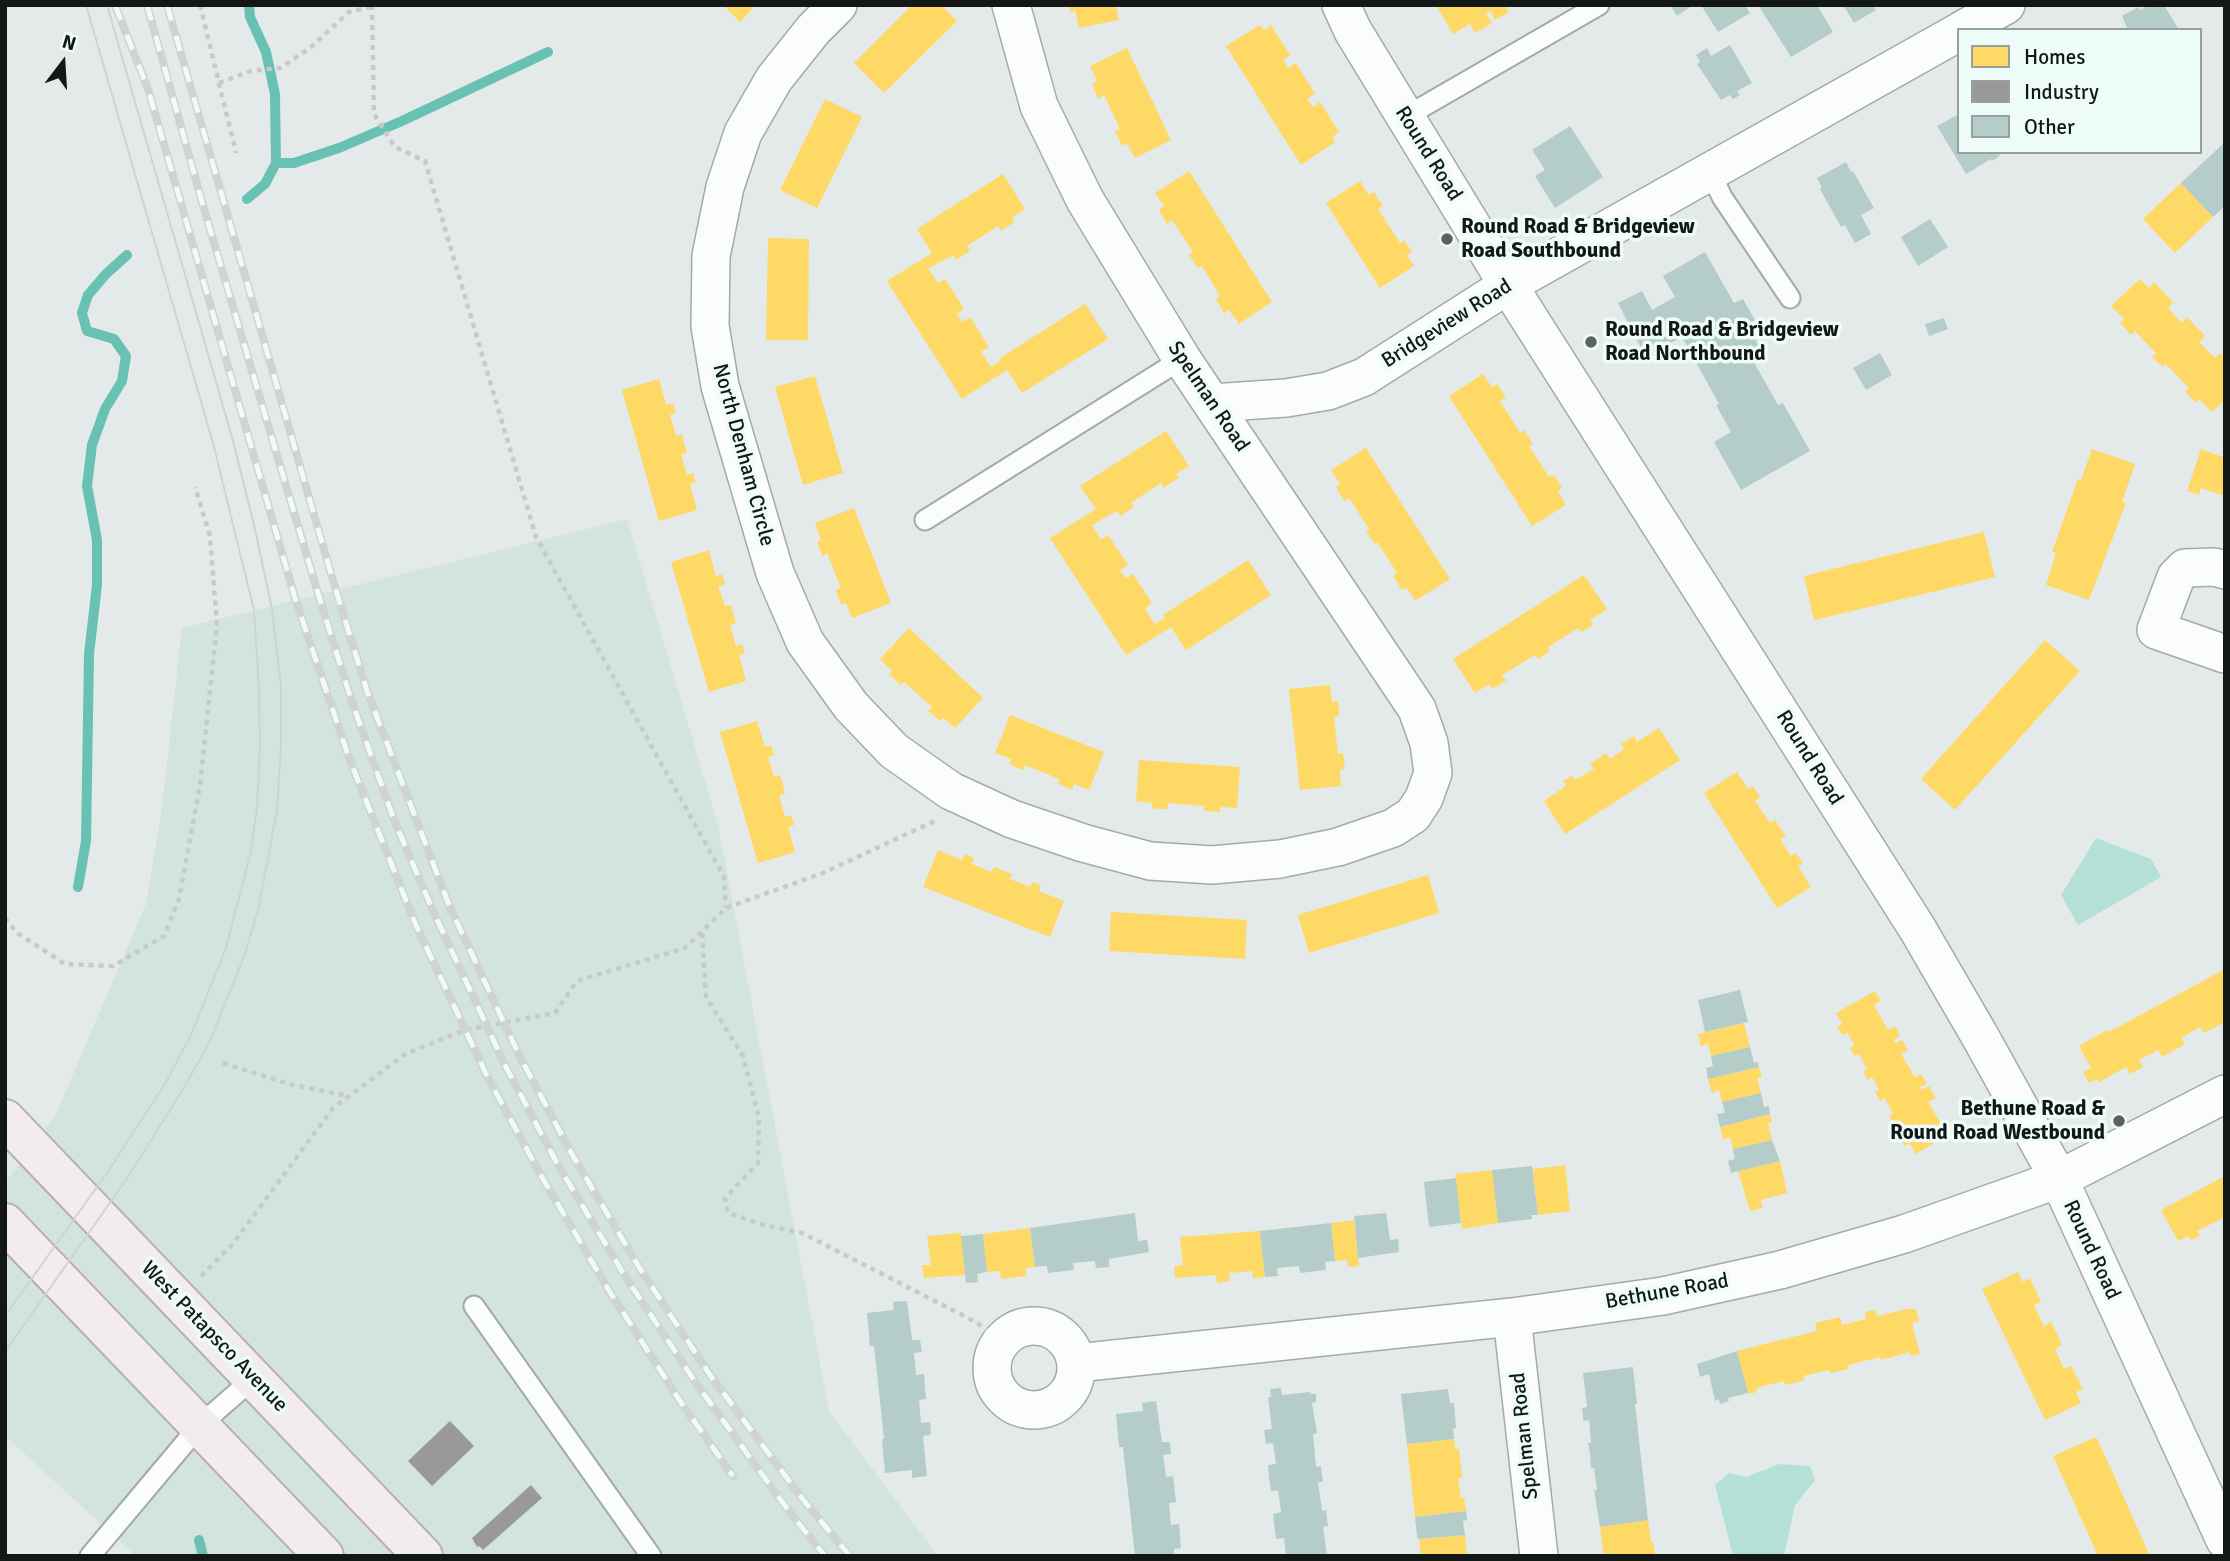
<!DOCTYPE html>
<style>
body{margin:0}
#map{position:relative;width:2230px;height:1561px;overflow:hidden;background:#e4eae9;font-family:Signika,sans-serif}
canvas{display:block}
.frame{position:absolute;inset:0;border:7px solid #131817;pointer-events:none}
.legend{position:absolute;left:1957px;top:28px;width:245px;height:126px;box-sizing:border-box;background:#edfcf8;border:2px solid #96a19e;margin:0;padding:9px 12px;list-style:none;font-size:21px;color:#131817}
.legend li{display:flex;align-items:center;gap:14px;height:35px}
.legend b{width:35px;border:2px solid #96a19e}
.north{position:absolute;left:28px;top:28px;width:70px;height:70px;-webkit-text-stroke:5px #edfcf8;paint-order:stroke;rotate:17deg;font-size:19px;font-weight:700;line-height:28px;text-align:center;color:#131817}
.north::after{content:'';display:block;margin:auto;width:24px;height:32px;background:#131817;clip-path:polygon(50% 0,100% 100%,50% 72%,0 100%)}
</style>
<div id="map">
<canvas width="2230" height="1561"></canvas>
<div class="frame"></div>
<ul class="legend">
<li><b style="height:19px;background:#ffd966"></b>Homes</li>
<li><b style="height:19px;background:#999"></b>Industry</li>
<li><b style="height:19px;background:#b4cdc8"></b>Other</li>
</ul>
<div class="north">N</div>
</div>
<script>
const g = document.querySelector('canvas').getContext('2d');
g.lineJoin = 'round';
function paint(path, color) { g.fillStyle = color; g.fill(path, 'evenodd'); }
const shape = rows => new Path2D(rows.map(r => 'M' + r).join(''));
function stroke(path, color, width, dash) { g.strokeStyle = color; g.lineWidth = width; g.lineCap = dash ? 'butt' : 'round'; g.setLineDash(dash || []); g.stroke(path); }
function write(font, color, halo, rows, align = 'center') {
  g.font = font + ' Signika,sans-serif'; g.lineWidth = 7; g.setLineDash([]); g.textBaseline = 'middle'; g.strokeStyle = halo; g.fillStyle = color; for (const [text, x, y, turn = 0] of rows) {
    g.save(); g.translate(x, y); g.rotate((+turn || 0) * Math.PI / 180); g.textAlign = isNaN(turn) ? turn : align; if (halo) g.strokeText(text, 0, 0); g.fillText(text, 0, 0); g.restore();
  }
}
const built = shape([
 [627,519,718,825,829,1411,938,1556,136,1556,5,1436,5,1183,56,1114,146,904,162,809,182,628]
]);
const green = shape([
 [2096,838,2151,859,2161,877,2078,925,2061,895],
 [1779,1464,1810,1466,1815,1480,1795,1505,1784,1556,1733,1556,1715,1485,1729,1473,1747,1477]
]);
const homes = shape([
 [723,5,756,5,740,22],
 [912,5,941,5,957,21,884,93,854,63],
 [1069,5,1116,5,1119,20,1079,28,1075,11,1070,12],
 [1436,5,1505,5,1509,12,1495,20,1490,11,1486,13,1492,23,1475,33,1470,24,1453,34],
 [1260,25,1264,30,1271,25,1290,55,1283,60,1285,63,1288,68,1296,63,1315,94,1307,99,1313,107,1320,102,1339,132,1332,137,1335,142,1301,165,1226,46],
 [1127,48,1171,140,1135,158,1127,143,1122,146,1115,131,1120,129,1104,95,1098,99,1092,84,1097,81,1090,66],
 [825,99,862,117,817,208,780,190],
 [1189,171,1272,302,1239,324,1229,310,1224,313,1216,299,1220,296,1202,266,1197,268,1189,254,1193,252,1172,220,1167,224,1159,210,1164,206,1155,193],
 [1003,174,1025,209,1012,217,1014,222,1001,231,998,226,967,246,970,251,956,260,954,255,928,268,938,283,945,279,964,309,957,314,962,322,970,317,989,347,981,352,991,367,1001,360,1000,358,1085,304,1108,339,1022,393,1007,370,962,399,887,281,932,253,917,229],
 [1360,181,1369,195,1374,192,1383,206,1378,209,1400,243,1404,240,1412,252,1407,255,1414,266,1380,288,1326,203],
 [2181,183,2213,217,2175,253,2143,219],
 [768,238,809,239,808,340,766,340],
 [2140,279,2149,288,2154,282,2173,302,2168,308,2182,323,2187,317,2205,336,2199,342,2215,358,2220,353,2225,358,2225,400,2212,412,2199,399,2196,403,2185,391,2189,388,2166,364,2163,367,2152,357,2156,353,2135,331,2131,335,2120,323,2124,319,2111,306],
 [1483,374,1492,387,1497,384,1506,398,1500,401,1520,433,1524,430,1533,444,1529,446,1549,477,1554,475,1562,488,1558,491,1566,505,1532,526,1449,396],
 [815,376,843,473,803,485,775,387],
 [659,379,666,405,673,403,676,413,670,415,676,436,682,434,684,443,687,453,681,454,687,475,693,473,696,482,690,484,697,510,659,521,622,390],
 [1166,431,1189,466,1176,474,1179,478,1171,483,1164,488,1161,483,1131,503,1134,507,1120,516,1117,511,1092,525,1101,540,1108,535,1128,565,1120,570,1126,578,1133,574,1152,603,1145,609,1155,624,1165,618,1163,615,1248,560,1271,595,1186,650,1171,627,1126,655,1050,538,1096,509,1080,486],
 [1366,448,1450,579,1415,601,1407,588,1402,590,1393,576,1397,573,1377,542,1375,544,1370,537,1366,530,1369,529,1349,498,1344,501,1336,487,1340,484,1331,470],
 [2092,449,2135,464,2122,502,2126,503,2089,600,2046,585,2056,553,2052,552,2053,549,2078,479,2081,480],
 [2201,449,2225,458,2225,496,2201,488,2199,495,2187,491],
 [854,508,891,603,852,618,846,603,841,604,838,597,836,590,841,588,827,553,822,556,819,547,817,542,821,540,815,523],
 [1984,532,1995,577,1814,620,1804,576],
 [709,550,716,576,722,574,725,584,718,586,725,606,731,605,736,623,730,625,736,646,742,644,745,653,739,655,746,681,709,692,671,562],
 [1584,575,1607,609,1590,620,1593,625,1581,632,1578,628,1548,647,1550,651,1538,659,1535,655,1502,675,1506,681,1492,689,1489,684,1475,693,1453,659],
 [909,628,983,698,955,728,943,718,940,721,928,711,932,707,904,682,901,685,889,674,892,671,880,659],
 [2045,640,2080,671,1955,810,1921,779],
 [1330,685,1332,702,1338,701,1339,708,1339,716,1334,717,1338,754,1343,753,1345,769,1340,770,1341,786,1300,790,1289,689],
 [1010,715,1104,752,1089,790,1074,784,1072,790,1058,783,1059,779,1025,765,1024,770,1016,767,1009,764,1011,759,995,753],
 [757,721,765,747,771,745,774,755,768,757,774,777,780,775,783,784,785,794,779,795,785,817,791,815,794,825,788,827,795,852,758,863,720,732],
 [1659,728,1680,760,1565,834,1544,801,1566,786,1563,781,1572,776,1575,780,1594,769,1590,764,1606,753,1610,759,1624,749,1621,744,1634,736,1637,742],
 [1139,760,1240,767,1237,808,1220,807,1220,812,1204,811,1204,806,1168,803,1168,809,1160,809,1152,808,1152,803,1136,801],
 [1737,772,1748,789,1753,786,1760,797,1755,801,1770,823,1775,820,1786,836,1780,839,1791,856,1796,853,1803,863,1798,866,1811,887,1777,908,1704,793],
 [938,850,962,860,965,854,974,858,972,864,992,872,994,867,1012,874,1010,879,1030,887,1032,882,1041,885,1039,891,1064,901,1050,937,923,887],
 [1428,875,1439,913,1309,953,1298,915],
 [1111,912,1247,920,1245,959,1109,951],
 [2225,969,2225,1022,2204,1033,2200,1027,2181,1038,2185,1044,2162,1057,2158,1050,2139,1060,2143,1067,2130,1074,2126,1067,2099,1082,2097,1079,2089,1083,2083,1072,2091,1068,2079,1046,2107,1030,2109,1032],
 [1875,991,1881,1001,1874,1005,1888,1030,1895,1026,1900,1036,1893,1040,1896,1043,1902,1040,1908,1050,1901,1054,1915,1077,1921,1074,1927,1084,1920,1087,1922,1090,1929,1086,1936,1098,1928,1102,1942,1125,1949,1121,1954,1131,1916,1154,1910,1143,1905,1146,1900,1137,1905,1135,1898,1122,1894,1124,1889,1116,1893,1114,1885,1098,1880,1101,1875,1092,1879,1090,1872,1077,1868,1080,1863,1071,1867,1069,1859,1054,1855,1056,1850,1048,1854,1045,1847,1032,1842,1035,1837,1026,1842,1024,1836,1013],
 [1744,1023,1750,1047,1711,1056,1708,1044,1701,1046,1698,1034],
 [1759,1067,1762,1077,1757,1078,1761,1093,1722,1102,1719,1090,1712,1093,1708,1079],
 [1770,1114,1772,1122,1768,1123,1772,1140,1733,1149,1730,1138,1723,1139,1720,1127],
 [1780,1161,1787,1193,1761,1200,1763,1208,1750,1211,1738,1171],
 [1565,1165,1570,1211,1538,1215,1533,1169],
 [1492,1170,1498,1223,1462,1229,1455,1174],
 [2225,1176,2225,1217,2197,1231,2200,1236,2191,1240,2188,1236,2178,1241,2161,1210],
 [1354,1220,1359,1266,1348,1267,1347,1260,1335,1261,1331,1223],
 [1030,1228,1035,1267,1026,1268,1026,1276,1001,1279,1000,1271,987,1272,983,1234],
 [1260,1231,1265,1277,1253,1278,1252,1271,1229,1273,1230,1281,1217,1283,1216,1275,1175,1278,1174,1266,1183,1265,1180,1237],
 [961,1233,965,1275,924,1278,922,1265,931,1265,927,1236],
 [2018,1272,2023,1282,2030,1278,2041,1302,2034,1305,2039,1316,2044,1326,2051,1322,2062,1345,2055,1349,2064,1369,2071,1366,2083,1389,2076,1392,2081,1403,2045,1420,1982,1289],
 [1907,1309,1916,1309,1919,1321,1912,1323,1920,1354,1911,1356,1910,1352,1881,1360,1880,1357,1848,1365,1849,1369,1830,1373,1829,1370,1803,1376,1805,1380,1794,1383,1785,1385,1784,1381,1756,1388,1757,1392,1748,1394,1737,1351,1817,1331,1815,1323,1840,1317,1842,1325,1866,1319,1865,1312,1875,1310,1877,1316],
 [2096,1437,2107,1460,2150,1556,2098,1556,2095,1549,2053,1456],
 [1454,1439,1455,1449,1459,1449,1462,1478,1458,1479,1461,1498,1464,1498,1466,1511,1415,1517,1407,1444],
 [1648,1520,1651,1542,1653,1542,1655,1556,1604,1556,1600,1527],
 [1465,1535,1467,1556,1421,1556,1419,1539]
]);
const industry = shape([
 [450,1421,474,1446,432,1486,408,1461],
 [531,1485,542,1498,483,1550,479,1546,477,1547,472,1538]
]);
const stream = shape([
 [276,163,294,163,339,148,402,121,548,52],
 [247,199,265,184,276,163,275,94,266,52,250,17,249,5],
 [78,887,86,841,89,654,97,585,97,540,87,486,92,445,105,409,122,381,126,356,114,339,87,331,82,313,88,295,106,274,127,255],
 [199,1540,203,1556]
]);
const building = shape([
 [1670,5,1693,5,1677,16],
 [1701,5,1745,5,1750,13,1718,32],
 [1758,5,1817,5,1833,32,1791,57],
 [1843,5,1873,5,1876,10,1854,23],
 [2149,5,2164,5,2179,30,2128,30,2122,16,2138,7,2140,10],
 [1730,45,1752,83,1737,91,1740,95,1733,99,1730,95,1721,100,1697,64,1700,62,1696,55,1707,48,1711,56],
 [1959,114,1959,152,1998,152,2000,156,1992,161,1991,159,1966,174,1937,126],
 [1570,126,1603,177,1555,208,1535,176,1545,170,1532,150],
 [2225,142,2225,206,2213,217,2181,183],
 [1846,162,1851,172,1853,171,1874,208,1861,215,1871,234,1855,243,1845,225,1841,227,1820,189,1822,188,1817,178],
 [1930,219,1948,247,1918,266,1901,237],
 [1705,252,1734,303,1743,299,1755,320,1747,325,1763,353,1752,359,1778,405,1783,403,1810,451,1741,490,1714,442,1731,432,1716,405,1719,404,1682,337,1663,347,1665,350,1647,360,1618,303,1642,291,1652,310,1675,297,1663,276],
 [1944,318,1948,329,1929,336,1925,324],
 [1880,353,1892,375,1866,390,1853,368],
 [1740,990,1748,1022,1705,1032,1698,1000],
 [1750,1047,1754,1063,1758,1062,1759,1067,1708,1079,1706,1068,1713,1066,1711,1056],
 [1761,1093,1764,1107,1769,1106,1770,1114,1720,1127,1717,1114,1725,1113,1722,1102],
 [1772,1140,1780,1161,1731,1173,1728,1161,1735,1159,1733,1149],
 [1532,1166,1538,1215,1531,1215,1532,1219,1498,1223,1492,1170],
 [1456,1178,1461,1223,1429,1227,1424,1182],
 [1135,1213,1138,1241,1147,1240,1149,1252,1109,1259,1109,1267,1096,1268,1095,1261,1073,1263,1074,1270,1048,1273,1047,1266,1035,1267,1030,1228],
 [1386,1213,1390,1240,1398,1239,1399,1252,1358,1258,1354,1216],
 [1331,1223,1335,1261,1325,1262,1326,1270,1300,1273,1299,1266,1277,1268,1278,1276,1265,1277,1260,1231],
 [983,1234,987,1272,977,1274,978,1282,966,1283,961,1236],
 [907,1301,912,1340,920,1340,922,1352,914,1353,916,1375,924,1374,925,1388,926,1399,919,1400,921,1423,930,1422,931,1435,923,1436,927,1476,912,1478,912,1470,885,1473,882,1439,884,1439,874,1346,870,1346,867,1313,894,1310,893,1302],
 [1737,1351,1748,1393,1728,1398,1729,1401,1720,1404,1719,1399,1715,1401,1709,1374,1700,1377,1697,1364],
 [1633,1367,1637,1404,1635,1404,1648,1520,1600,1527,1594,1490,1597,1490,1594,1468,1591,1468,1590,1454,1588,1443,1591,1443,1589,1420,1583,1421,1583,1414,1582,1408,1587,1407,1583,1373],
 [1281,1388,1282,1395,1310,1392,1311,1394,1316,1394,1316,1402,1312,1403,1317,1433,1313,1434,1316,1467,1321,1466,1323,1482,1318,1482,1322,1511,1326,1510,1328,1526,1323,1527,1327,1556,1286,1556,1284,1538,1276,1539,1273,1514,1281,1512,1278,1490,1271,1491,1269,1478,1268,1465,1276,1464,1273,1443,1266,1444,1264,1430,1272,1429,1268,1397,1271,1397,1270,1389],
 [1448,1389,1450,1403,1454,1403,1455,1416,1456,1428,1453,1429,1454,1439,1407,1444,1401,1394],
 [1156,1401,1162,1442,1170,1442,1171,1454,1163,1455,1166,1477,1173,1476,1176,1502,1169,1503,1171,1525,1179,1524,1181,1548,1174,1549,1174,1556,1135,1556,1123,1447,1119,1447,1116,1414,1143,1411,1142,1403],
 [1466,1511,1467,1520,1463,1521,1465,1535,1419,1539,1417,1537,1415,1517]
]);
const path = shape([
 [200,5,236,153],
 [372,5,374,114,395,147,425,161,536,537,724,877,726,908],
 [219,83,251,71,280,68,310,48,349,12,371,7],
 [5,918,17,933,65,964,113,966,164,936,179,899,200,785,217,625,210,536,195,487],
 [702,933,706,997,743,1056,759,1118,758,1163,725,1198,728,1213,764,1225,802,1233,976,1322,1000,1341],
 [223,1063,289,1084,347,1096],
 [201,1276,232,1245,333,1108,405,1054,465,1030,555,1013,577,981,685,948,726,908,823,873,937,820]
]);
const lane = shape([
 [1405,117,1599,5],
 [1710,171,1722,197,1790,298],
 [925,520,1182,359],
 [474,1306,651,1556],
 [90,1556,200,1425,254,1378]
]);
const street = shape([
 [838,5,813,30,774,79,743,133,725,187,711,256,710,326,720,386,775,573,805,642,851,706,894,751,951,791,1012,819,1083,843,1150,861,1212,865,1280,859,1338,847,1393,828,1413,815,1424,798,1433,773,1429,743,1417,709,1182,359,1085,200,1039,106,1011,5],
 [1341,5,1353,31,1508,285,1917,928,1981,1038,2059,1179,2225,1540],
 [1962,30,2006,5],
 [1212,403,1286,398,1328,391,1364,377,1508,285,1959,32],
 [2225,570,2214,567,2185,568,2176,577,2156,630,2225,654],
 [1512,1317,1539,1556],
 '992 1368a42 42 0 1 1 84 0a42 42 0 1 1-84 0Z',
 [1077,1363,1512,1317,1663,1296,1780,1270,1904,1234,2059,1179,2225,1094]
]);
const primary = shape([
 [5,1119,423,1556],
 [5,1223,324,1556]
]);
const tram = shape([
 [5,1316,109,1170,166,1082,191,1035,226,948,250,855,257,809,260,746,259,688,254,610,213,443,86,5],
 [5,1352,126,1180,182,1091,209,1043,245,954,259,906,277,810,281,745,281,687,272,609,255,529,232,437,107,5]
]);
const rail = shape([
 [115,5,148,89,295,598,349,758,415,923,488,1078,543,1179,608,1289,680,1401,733,1476],
 [147,5,204,209,317,590,350,696,394,820,434,913,506,1067,559,1167,625,1276,698,1386,791,1514,825,1556],
 [167,5,334,584,367,691,449,905,520,1057,573,1156,639,1267,710,1375,805,1502,850,1556]
]);
const markers = [
 [1447,239,7,"#5c6260"],
 [1591,342,7,"#5c6260"],
 [2119,1121,7,"#5c6260"]
];
const streetNames = [
 ["Round Road",1428,154,58],
 ["Bridgeview Road",1447,324,-32],
 ["Spelman Road",1208,397,56],
 ["North Denham Circle",743,455,75],
 ["Round Road",1809,758,58],
 ["Round Road",2091,1250,65],
 ["Bethune Road",1667,1292,-10],
 ["West Patapsco Avenue",214,1337,46],
 ["Spelman Road",1525,1436,-96]
];
const poiNames = [
 ["Round Road & Bridgeview",1461,227],
 ["Road Southbound",1461,251],
 ["Round Road & Bridgeview",1605,330],
 ["Road Northbound",1605,354],
 ["Bethune Road &",2105,1109,"right"],
 ["Round Road Westbound",2105,1133,"right"]
];
paint(built, '#d3e3df');
paint(green, '#b5e0d6');
paint(homes, '#ffd966');
paint(industry, '#999');
stroke(stream, '#68c1b2', 10);
paint(building, '#b4cdc8');
stroke(lane, '#a4aaa9', 23);
stroke(street, '#a4aaa9', 40);
stroke(primary, '#b7afad', 42);
stroke(path, '#c8caca', 4.5, [5, 5]);
stroke(lane, '#fbfcfc', 19);
stroke(street, '#fbfcfc', 37);
stroke(primary, '#f2edec', 38);
stroke(tram, '#d0d3d2', 2);
stroke(rail, '#d0d3d2', 8);
stroke(rail, '#edfcf8', 5, [16]);
for (const [x, y, r, color] of markers) { const dot = new Path2D(); dot.arc(x, y, r, 0, 2 * Math.PI); g.fillStyle = color; g.fill(dot); stroke(dot, '#edfcf8', 2.5); }
write('21px', '#131817', '#edfcf8', streetNames);
write('bold 21px', '#131817', '#edfcf8', poiNames, 'left');
</script>
